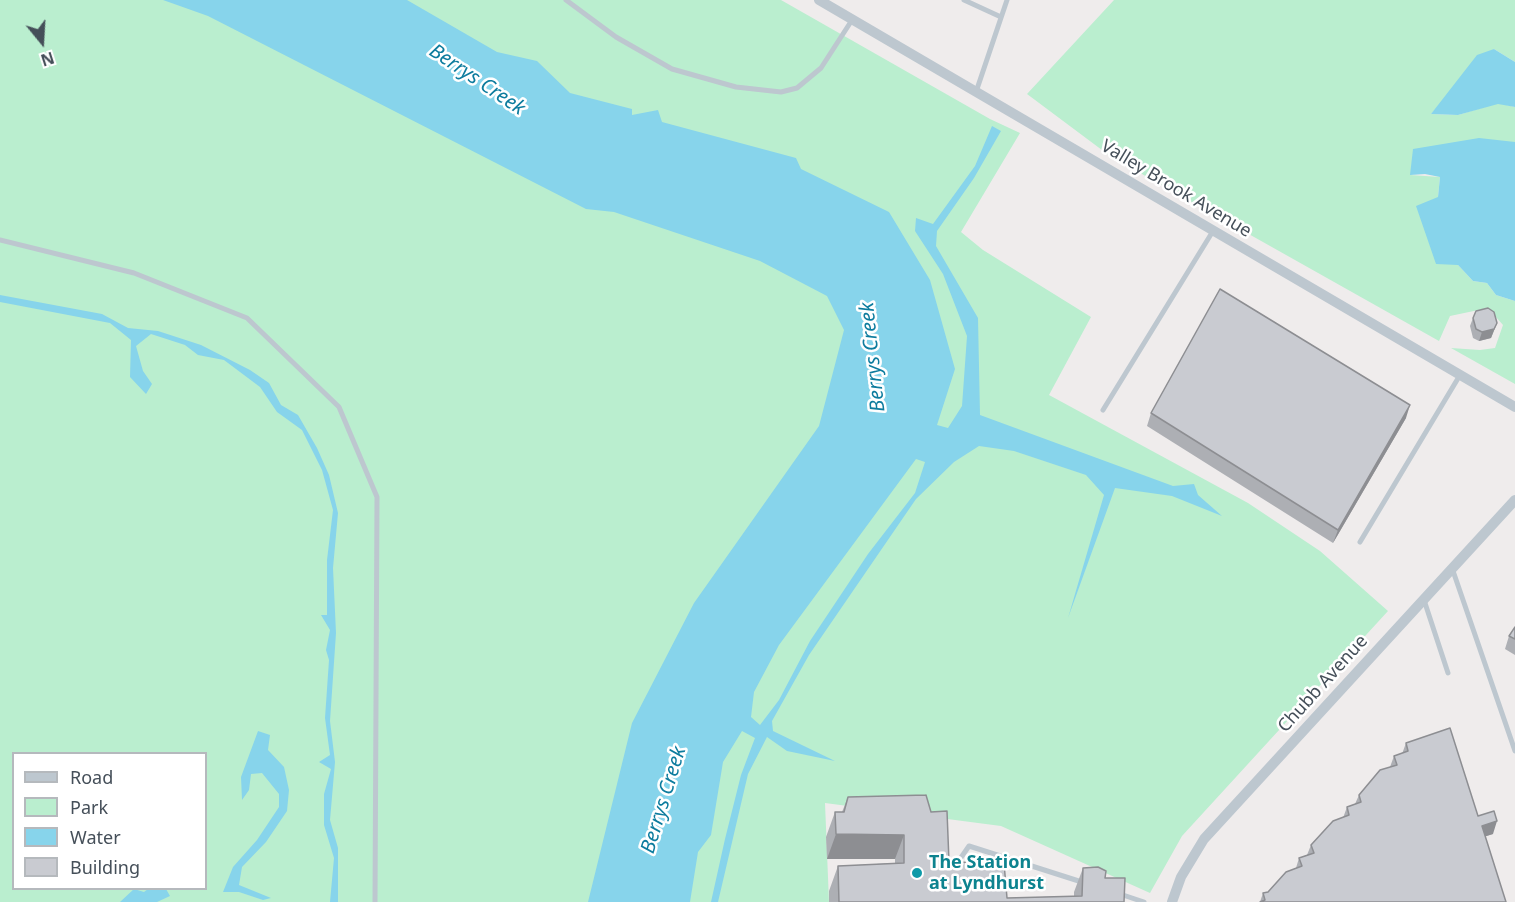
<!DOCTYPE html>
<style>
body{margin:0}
#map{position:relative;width:1515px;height:902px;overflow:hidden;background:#efecec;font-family:"Noto Sans",sans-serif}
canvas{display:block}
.legend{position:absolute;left:12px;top:752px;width:195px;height:138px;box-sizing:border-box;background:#fff;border:2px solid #b5b9bd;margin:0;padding:8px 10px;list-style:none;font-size:18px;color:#454f59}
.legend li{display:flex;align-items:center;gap:12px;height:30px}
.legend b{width:30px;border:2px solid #b5b9bd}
.north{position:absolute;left:12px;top:12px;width:60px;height:60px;-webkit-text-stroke:4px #fff;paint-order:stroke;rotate:162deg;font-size:16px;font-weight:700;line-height:24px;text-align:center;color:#454f59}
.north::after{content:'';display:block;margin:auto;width:21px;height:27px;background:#454f59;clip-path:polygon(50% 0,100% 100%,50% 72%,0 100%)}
</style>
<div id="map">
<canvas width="1515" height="902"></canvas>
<ul class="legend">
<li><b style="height:8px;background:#bdc7cf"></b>Road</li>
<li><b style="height:16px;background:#baeecf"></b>Park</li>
<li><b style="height:16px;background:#87d4eb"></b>Water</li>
<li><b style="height:16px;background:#c9cbd1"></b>Building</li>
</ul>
<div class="north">N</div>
</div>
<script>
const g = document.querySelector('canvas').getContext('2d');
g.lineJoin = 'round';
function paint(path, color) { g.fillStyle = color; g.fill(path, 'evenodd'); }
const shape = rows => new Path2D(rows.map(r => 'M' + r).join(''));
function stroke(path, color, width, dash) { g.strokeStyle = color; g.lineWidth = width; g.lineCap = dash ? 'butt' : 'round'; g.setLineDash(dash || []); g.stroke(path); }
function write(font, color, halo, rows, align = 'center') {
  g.font = font + ' "Noto Sans",sans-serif'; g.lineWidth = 5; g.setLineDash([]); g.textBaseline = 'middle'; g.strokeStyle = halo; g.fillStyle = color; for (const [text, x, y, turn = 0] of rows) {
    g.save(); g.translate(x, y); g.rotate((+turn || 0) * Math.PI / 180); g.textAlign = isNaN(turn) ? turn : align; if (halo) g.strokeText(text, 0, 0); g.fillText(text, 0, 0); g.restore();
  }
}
const green = shape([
 [0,0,781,0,990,119,1020,133,961,232,983,250,1091,317,1049,395,1248,503,1320,551,1388,611,1182,836,1150,893,1001,826,825,803,829,902,0,902],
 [14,754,206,754,206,888,14,888],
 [1114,0,1515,0,1515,62,1494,49,1431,114,1458,115,1498,103,1515,107,1515,142,1410,175,1440,177,1438,197,1458,265,1473,281,1487,283,1496,295,1515,301,1515,384,1451,348,1480,350,1495,348,1503,325,1488,308,1450,316,1439,341,1110,156,1027,94]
]);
const water = shape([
 [163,0,407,0,497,52,537,61,570,93,632,109,632,115,658,110,662,122,796,158,801,169,889,212,930,280,955,369,937,425,948,428,962,406,967,336,943,274,915,231,916,218,933,224,975,166,992,126,1001,131,974,178,937,231,936,246,978,318,980,415,1173,486,1194,484,1198,495,1222,516,1172,496,1115,488,1068,618,1104,495,1086,475,1014,451,979,446,954,462,916,499,809,655,772,721,773,731,835,761,787,751,767,737,748,774,718,902,711,902,725,839,741,775,755,738,742,731,723,762,711,835,698,852,690,902,588,902,632,723,694,603,819,426,844,330,827,296,760,261,614,212,586,209,208,16],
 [916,459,925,462,915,493,868,554,810,641,779,700,760,725,751,717,754,692,779,645],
 [1494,49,1515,62,1515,107,1498,104,1458,115,1431,114,1477,55],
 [1479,138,1515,142,1515,301,1496,295,1487,283,1473,281,1458,265,1436,264,1416,206,1438,197,1440,177,1425,174,1410,175,1413,149],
 [0,295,102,314,128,328,158,331,201,345,250,370,269,383,281,405,298,415,317,448,329,475,338,513,333,568,336,633,330,721,335,762,330,820,338,848,338,902,330,902,334,858,324,825,324,794,331,769,319,762,330,755,325,718,329,660,326,650,330,630,321,615,327,615,327,560,333,510,322,470,302,430,277,412,260,387,224,360,198,355,185,345,151,334,136,346,143,371,152,384,146,394,130,377,131,340,110,323,0,302],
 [258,731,270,735,268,750,284,767,289,790,287,811,266,842,242,867,239,885,271,898,263,900,239,892,223,892,233,867,257,840,279,807,279,794,262,773,251,774,249,790,242,800,241,777],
 [134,889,144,892,148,889,166,889,170,896,157,902,120,902]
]);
const service = shape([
 [566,0,616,37,672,69,736,87,781,92,797,88,821,68,852,20],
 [964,0,1001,17],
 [976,92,1007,0],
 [0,240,134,273,247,318,339,407,377,497,375,902],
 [1103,410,1213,231],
 [1360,542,1460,375],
 [1452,568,1515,751],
 [1424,600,1448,673],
 [961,868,960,859,969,846,1085,883],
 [989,868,996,855],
 [1120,894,1144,902]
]);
const minor = shape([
 [819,0,1515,407],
 [1172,902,1181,877,1204,839,1515,500]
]);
const wall = shape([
 [1473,318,1497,323,1491,338,1479,341,1473,338,1470,326],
 [1151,413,1406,418,1333,543,1147,426],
 [1515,627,1515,655,1505,649,1509,636],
 [1406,743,1478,816,1493,834,1260,902,1263,893,1268,892,1296,868,1299,858,1307,855,1311,845,1343,818,1347,807,1355,804,1359,795,1390,767,1394,756,1402,754],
 [848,797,931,812,949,862,1007,898,1074,896,1074,892,1083,868,1105,878,1124,902,829,902,829,891,838,866,895,863,895,859,827,859,826,837,835,812,842,812]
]);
const shadedWall = shape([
 [1497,323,1491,338,1479,341,1482,332],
 [1410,405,1406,418,1333,543,1338,530],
 [1497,821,1493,834,1477,839,1482,826],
 [836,834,904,835,895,859,827,859]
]);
const building = shape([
 [1220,289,1410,405,1338,530,1151,413,1220,289],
 [1488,308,1494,312,1497,323,1494,329,1482,332,1476,329,1473,318,1476,311,1488,308],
 [1515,627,1515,639,1509,636,1515,627],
 [1450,728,1478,816,1494,811,1497,821,1482,826,1506,902,1260,902,1265,900,1263,893,1268,892,1286,872,1302,866,1299,858,1314,853,1311,845,1333,821,1349,815,1347,807,1361,802,1359,795,1380,770,1397,765,1394,756,1408,751,1406,743,1450,728],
 [926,795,931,812,947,811,949,862,1004,863,1007,898,1082,896,1083,868,1098,867,1106,871,1105,878,1125,878,1124,902,839,902,838,866,904,863,904,835,836,834,835,812,844,812,848,797,926,795]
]);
const markers = [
 [917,873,6,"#0f9aa8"]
];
const streetNames = [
 ["Valley Brook Avenue",1176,189,31],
 ["Chubb Avenue",1323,684,-48]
];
const cultureNames = [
 ["The Station",929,863],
 ["at Lyndhurst",929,884]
];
const waterNames = [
 ["Berrys Creek",477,80,34],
 ["Berrys Creek",873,357,-96],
 ["Berrys Creek",664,800,-73]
];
paint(green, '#baeecf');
paint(water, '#87d4eb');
stroke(service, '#bdc7cf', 5);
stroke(minor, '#bdc7cf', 10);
paint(wall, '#adafb4');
paint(shadedWall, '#8d8e92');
paint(building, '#c9cbd1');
stroke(building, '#8d8e92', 1.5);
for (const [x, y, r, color] of markers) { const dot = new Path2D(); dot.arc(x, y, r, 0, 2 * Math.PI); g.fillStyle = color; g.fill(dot); stroke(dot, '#fff', 2); }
write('18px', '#454f59', '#fff', streetNames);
write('bold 18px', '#0d838f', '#fff', cultureNames, 'left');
write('italic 20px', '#0d7c9e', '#fff', waterNames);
</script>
